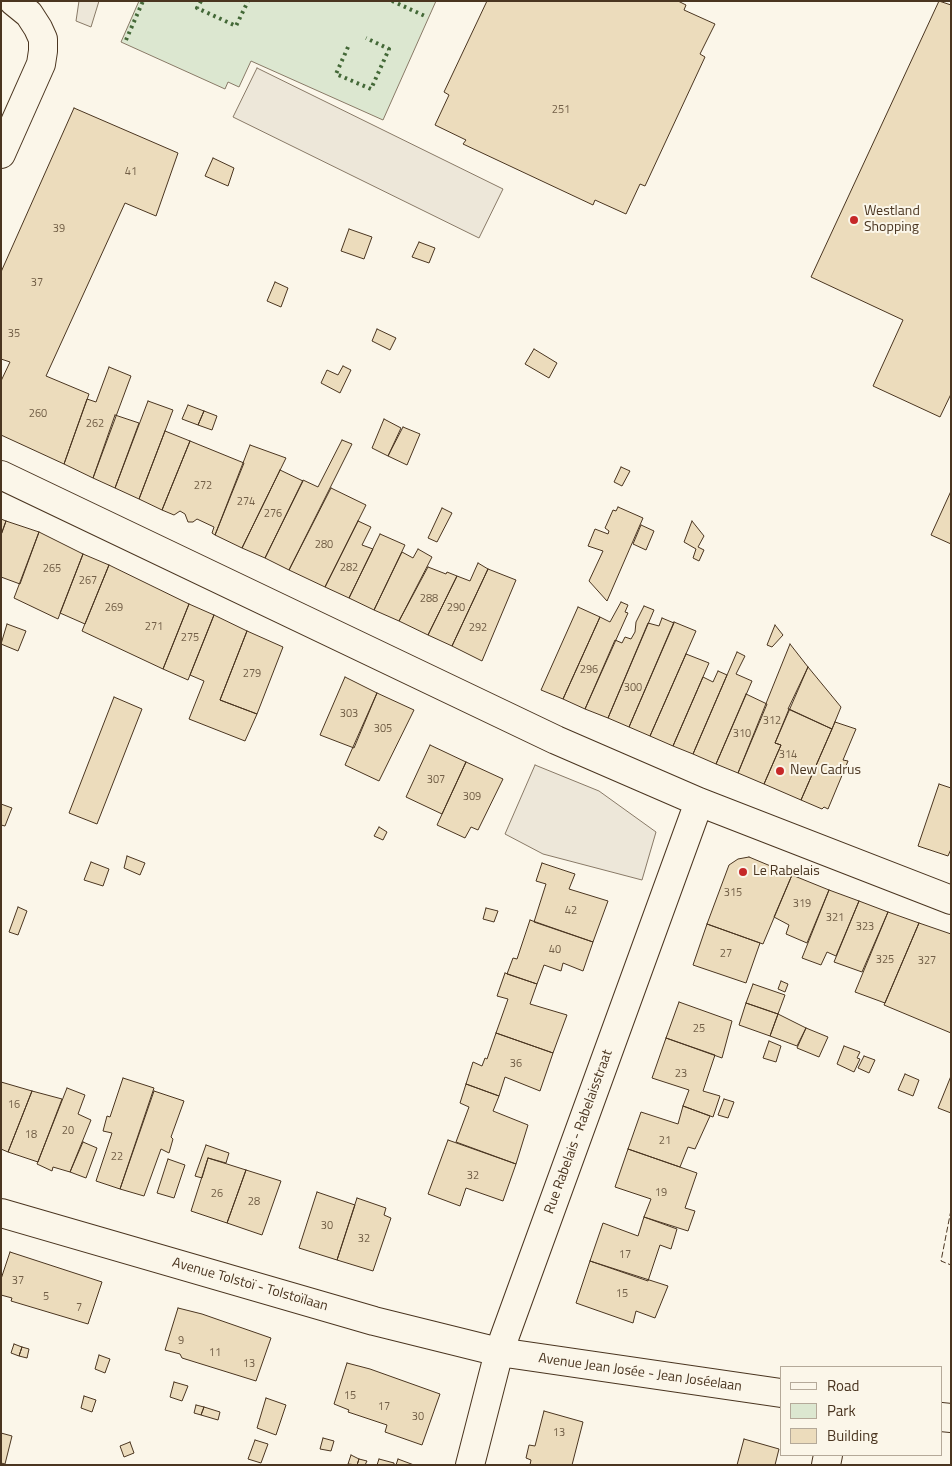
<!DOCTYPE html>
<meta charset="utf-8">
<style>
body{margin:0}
#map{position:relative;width:952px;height:1466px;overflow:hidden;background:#fbf6e9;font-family:"Titillium Web",sans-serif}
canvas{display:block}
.frame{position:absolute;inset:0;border:2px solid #4a3520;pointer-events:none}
.legend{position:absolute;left:780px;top:1366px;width:162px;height:90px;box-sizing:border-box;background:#fbf6e9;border:1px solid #b4a999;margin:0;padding:6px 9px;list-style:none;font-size:15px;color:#4a3520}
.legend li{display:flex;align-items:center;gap:10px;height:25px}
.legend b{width:25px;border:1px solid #b4a999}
</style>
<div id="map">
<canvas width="952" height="1466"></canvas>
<div class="frame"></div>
<ul class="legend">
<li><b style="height:6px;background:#fbf6e9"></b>Road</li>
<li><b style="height:14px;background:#dce7d0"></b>Park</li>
<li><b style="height:14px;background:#ecdcbc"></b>Building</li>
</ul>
</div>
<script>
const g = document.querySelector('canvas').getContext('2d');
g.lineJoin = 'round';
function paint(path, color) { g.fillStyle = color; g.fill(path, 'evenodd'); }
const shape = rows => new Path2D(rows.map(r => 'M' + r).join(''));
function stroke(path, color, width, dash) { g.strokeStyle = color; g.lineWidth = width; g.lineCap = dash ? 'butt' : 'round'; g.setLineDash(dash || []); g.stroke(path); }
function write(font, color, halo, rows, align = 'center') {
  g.font = font + ' "Titillium Web",sans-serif'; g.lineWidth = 4; g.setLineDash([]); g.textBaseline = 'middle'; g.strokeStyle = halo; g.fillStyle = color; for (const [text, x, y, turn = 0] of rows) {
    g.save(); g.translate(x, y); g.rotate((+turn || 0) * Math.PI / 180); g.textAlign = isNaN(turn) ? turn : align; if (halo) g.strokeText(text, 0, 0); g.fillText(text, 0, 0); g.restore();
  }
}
const green = shape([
 [139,1,436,1,383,120,251,61,239,87,228,82,225,89,121,42,139,1]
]);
const parking = shape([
 [79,1,99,1,91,27,76,21,79,1],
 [257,68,503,189,479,238,233,117,257,68],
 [535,765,599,791,656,832,642,880,543,854,505,834,535,765]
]);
const building = shape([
 [487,1,678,1,686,5,684,10,715,24,700,54,705,57,645,186,640,184,626,214,595,200,593,205,463,144,466,140,435,125,449,95,444,92,487,1],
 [939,1,951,5,951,394,940,417,873,386,903,320,811,277,939,1],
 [74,108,178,153,156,216,125,203,46,376,89,394,64,464,1,435,1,381,10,362,1,359,1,272,74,108],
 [213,158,234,168,228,186,205,176,213,158],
 [349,229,372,237,364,259,341,251,349,229],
 [419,242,435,248,429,263,412,257,419,242],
 [275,282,288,288,281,307,267,301,275,282],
 [377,329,396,338,390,350,372,341,377,329],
 [534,349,557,363,549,378,525,364,534,349],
 [343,366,351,370,340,393,321,383,327,370,338,375,343,366],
 [109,367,131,376,93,478,64,464,87,399,96,402,109,367],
 [148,401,173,410,139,499,115,488,148,401],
 [188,405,204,411,198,425,182,419,188,405],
 [204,411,217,416,212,430,198,425,204,411],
 [115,415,139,423,115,488,93,478,115,415],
 [384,419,401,428,388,456,372,448,384,419],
 [403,427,420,434,407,465,388,456,403,427],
 [165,431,190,441,162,510,139,499,165,431],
 [342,440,352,444,289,570,265,558,303,480,318,487,342,440],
 [190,441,244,463,215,535,212,533,214,527,197,519,193,522,188,522,185,514,180,511,174,515,162,510,190,441],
 [250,445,286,458,242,548,215,535,250,445],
 [621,467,630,471,622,486,614,482,621,467],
 [280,470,303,481,265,558,242,548,280,470],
 [331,488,366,505,325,587,289,570,331,488],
 [951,491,951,544,931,535,951,491],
 [618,507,643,518,607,601,589,581,603,551,588,546,595,529,608,534,609,531,605,528,613,510,616,511,618,507],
 [442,508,452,513,437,542,428,538,442,508],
 [1,519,6,521,1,535,1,519],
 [6,521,39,532,20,584,1,577,1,535,6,521],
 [358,521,371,527,362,545,373,549,349,598,325,587,358,521],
 [692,521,704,536,698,547,704,550,699,561,693,558,696,549,684,542,692,521],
 [641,525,654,531,646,550,633,544,641,525],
 [39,532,83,554,58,619,14,598,39,532],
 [380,534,405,545,374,610,349,598,380,534],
 [418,549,432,557,399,621,374,610,402,552,413,558,418,549],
 [83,554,109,565,85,624,60,613,83,554],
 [478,563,488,569,452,646,428,635,457,576,470,581,478,563],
 [109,565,189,604,163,669,82,631,109,565],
 [428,567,446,574,447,572,457,576,428,635,399,621,428,567],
 [488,569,516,580,482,661,452,646,488,569],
 [621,602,628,605,625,612,628,613,585,709,563,699,600,617,610,622,621,602],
 [189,604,214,615,188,680,163,669,189,604],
 [644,606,654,610,608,718,585,709,615,640,622,643,625,637,631,639,635,632,636,622,644,606],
 [578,607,600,617,563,699,541,690,578,607],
 [214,615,247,631,220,700,257,714,245,741,189,719,204,681,190,675,214,615],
 [662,618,674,623,629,727,608,718,648,623,659,626,662,618],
 [674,622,696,631,650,736,629,727,674,622],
 [7,624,26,631,18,651,1,644,7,624],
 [775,625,783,635,772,647,767,645,775,625],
 [247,631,283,647,257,714,220,700,247,631],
 [790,644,808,667,775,743,781,745,764,784,738,773,790,644],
 [737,652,745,656,736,674,752,681,716,764,693,754,737,652],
 [686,654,709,663,673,746,650,736,686,654],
 [808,667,841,707,832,729,788,709,808,667],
 [718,671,727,675,693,754,673,746,703,677,713,682,718,671],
 [345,677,377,693,354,748,320,735,345,677],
 [377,693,414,710,379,781,345,765,377,693],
 [746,694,767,704,738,773,716,764,746,694],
 [114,697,142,709,97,824,69,813,114,697],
 [789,709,832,729,801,800,764,784,781,745,775,743,789,709],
 [835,722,856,729,843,760,848,761,828,809,824,807,822,809,801,800,835,722],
 [430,745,466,762,442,814,406,797,430,745],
 [466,762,503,779,478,830,471,827,465,838,437,825,466,762],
 [939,784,951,788,951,849,948,856,918,846,939,784],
 [1,804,12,808,5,826,1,825,1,804],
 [379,827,387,832,383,840,374,836,379,827],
 [127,856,145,863,140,875,124,868,127,856],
 [749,857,792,875,763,944,707,924,729,865,738,859,749,857],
 [91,862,109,869,103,886,84,880,91,862],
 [542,863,575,874,569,889,608,901,593,942,534,922,546,884,536,881,542,863],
 [792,875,829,890,807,943,786,934,789,925,774,917,792,875],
 [829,890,859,901,836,956,827,952,821,965,802,958,829,890],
 [859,901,888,912,862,972,834,962,859,901],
 [18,907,27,911,18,935,9,932,18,907],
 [486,908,498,911,494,922,483,919,486,908],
 [888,912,919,923,885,1003,855,992,888,912],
 [530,920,593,942,583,971,563,963,561,971,544,965,537,984,507,974,513,958,517,959,530,920],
 [919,923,951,934,951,1033,884,1005,919,923],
 [707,924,760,943,746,983,693,965,707,924],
 [505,973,537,984,530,1004,567,1015,553,1053,496,1033,508,999,497,996,505,973],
 [781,981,788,984,785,992,778,989,781,981],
 [753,984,785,995,778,1014,746,1003,753,984],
 [679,1002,732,1021,722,1058,666,1038,679,1002],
 [746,1003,778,1014,770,1036,739,1025,746,1003],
 [778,1014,806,1028,797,1046,770,1036,778,1014],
 [806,1028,828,1037,819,1057,797,1048,806,1028],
 [496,1033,553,1053,540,1091,505,1077,499,1096,466,1084,473,1062,482,1066,485,1058,487,1059,496,1033],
 [666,1038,715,1055,703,1091,720,1096,713,1117,683,1106,689,1090,652,1078,666,1038],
 [769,1041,781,1046,776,1062,763,1058,769,1041],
 [844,1046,860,1052,857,1058,860,1059,854,1072,837,1064,844,1046],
 [864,1056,875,1060,869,1073,858,1068,864,1056],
 [905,1074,919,1080,913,1096,898,1090,905,1074],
 [951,1076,951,1113,938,1108,951,1076],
 [123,1078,154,1088,120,1189,96,1181,112,1133,103,1131,107,1116,110,1117,123,1078],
 [1,1082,32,1091,8,1152,1,1149,1,1082],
 [466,1084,499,1096,493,1111,528,1125,516,1164,456,1142,469,1107,460,1103,466,1084],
 [67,1088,85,1095,78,1114,91,1120,70,1172,53,1167,52,1171,37,1164,67,1088],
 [32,1091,62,1099,38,1162,8,1152,32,1091],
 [154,1091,184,1101,171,1137,173,1139,169,1153,161,1149,144,1196,120,1189,154,1091],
 [724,1099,734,1102,728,1118,718,1115,724,1099],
 [683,1106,710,1116,695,1149,688,1147,680,1167,628,1149,641,1112,678,1124,683,1106],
 [448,1140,516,1164,503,1201,466,1188,460,1206,428,1194,448,1140],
 [83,1142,97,1148,86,1178,70,1172,83,1142],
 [206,1145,229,1153,226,1163,208,1158,202,1178,195,1176,206,1145],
 [628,1149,697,1173,685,1208,695,1211,688,1231,644,1217,651,1199,615,1187,628,1149],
 [208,1158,246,1170,227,1223,191,1211,208,1158],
 [168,1159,185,1165,174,1198,157,1193,168,1159],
 [246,1170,281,1181,262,1235,227,1223,246,1170],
 [317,1192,355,1205,337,1260,299,1248,317,1192],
 [357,1198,386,1208,384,1215,391,1218,373,1271,337,1260,357,1198],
 [644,1217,677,1229,671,1249,660,1245,648,1281,590,1261,603,1223,638,1236,644,1217],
 [10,1252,102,1282,88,1324,11,1301,12,1298,1,1295,1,1279,10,1252],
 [590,1261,668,1286,655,1318,636,1311,633,1323,576,1303,590,1261],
 [178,1308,202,1314,271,1338,256,1381,182,1358,180,1354,165,1350,178,1308],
 [14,1344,22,1347,19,1356,11,1353,14,1344],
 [22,1347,29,1349,27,1358,19,1356,22,1347],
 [99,1355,110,1359,105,1373,95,1369,99,1355],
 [347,1363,370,1369,440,1394,422,1445,385,1432,387,1425,348,1412,349,1410,334,1404,347,1363],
 [174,1382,188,1386,182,1401,170,1397,174,1382],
 [84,1396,96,1400,92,1412,81,1408,84,1396],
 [266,1398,286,1405,276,1435,257,1428,266,1398],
 [196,1405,204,1407,201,1415,194,1413,196,1405],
 [204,1407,220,1412,218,1420,201,1415,204,1407],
 [544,1411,583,1422,572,1465,530,1465,531,1460,526,1458,529,1445,535,1446,544,1411],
 [1,1433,12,1436,5,1464,1,1463,1,1433],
 [323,1438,334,1441,331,1451,320,1449,323,1438],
 [744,1439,779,1449,775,1465,737,1465,744,1439],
 [255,1440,268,1444,261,1463,248,1459,255,1440],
 [130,1442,134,1453,124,1457,120,1446,130,1442],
 [351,1455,359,1459,357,1465,348,1464,351,1455],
 [359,1459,367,1461,365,1465,357,1465,359,1459],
 [379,1459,394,1463,394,1465,377,1465,379,1459],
 [398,1459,414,1465,396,1465,398,1459]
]);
const street = shape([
 [1,154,41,64,43,51,43,39,38,28,29,14,13,1],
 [1,475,556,740,699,802,951,900],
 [1,1213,374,1321,499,1352,781,1393],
 [941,1417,951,1418],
 [470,1465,499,1352,699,802],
 [826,1465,828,1455]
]);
const hedge = shape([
 [201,1,197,8,236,26,248,1],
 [392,1,425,16],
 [126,40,143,1],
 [348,47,336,74,371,89,389,49,366,38]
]);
const fence = shape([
 [951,1210,941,1261,951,1265]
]);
const markers = [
 [854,220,5,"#c62828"],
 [780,771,5,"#c62828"],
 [743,872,5,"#c62828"]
];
const numberNames = [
 ["251",561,110],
 ["41",131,172],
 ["39",59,229],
 ["37",37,283],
 ["35",14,334],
 ["260",38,414],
 ["262",95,424],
 ["272",203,486],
 ["274",246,502],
 ["276",273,514],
 ["280",324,545],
 ["282",349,568],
 ["265",52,569],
 ["267",88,581],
 ["288",429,599],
 ["269",114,608],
 ["290",456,608],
 ["271",154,627],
 ["292",478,628],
 ["275",190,638],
 ["296",589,670],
 ["279",252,674],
 ["300",633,688],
 ["303",349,714],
 ["312",772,721],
 ["305",383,729],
 ["310",742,734],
 ["314",788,755],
 ["307",436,780],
 ["309",472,797],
 ["315",733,893],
 ["319",802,904],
 ["42",571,911],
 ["321",835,918],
 ["323",865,927],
 ["40",555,950],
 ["27",726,954],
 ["325",885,960],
 ["327",927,961],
 ["25",699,1029],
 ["36",516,1064],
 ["23",681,1074],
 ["16",14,1105],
 ["20",68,1131],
 ["18",31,1135],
 ["21",665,1141],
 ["22",117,1157],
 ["32",473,1176],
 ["19",661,1193],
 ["26",217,1194],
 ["28",254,1202],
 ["30",327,1226],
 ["32",364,1239],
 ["17",625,1255],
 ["37",18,1281],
 ["15",622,1294],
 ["5",46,1297],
 ["7",79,1308],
 ["9",181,1341],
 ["11",215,1353],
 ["13",249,1364],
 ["15",350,1396],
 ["17",384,1407],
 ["30",418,1417],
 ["13",559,1433]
];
const poiNames = [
 ["Westland",864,212],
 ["Shopping",864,228],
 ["New Cadrus",790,771],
 ["Le Rabelais",753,872]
];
const streetNames = [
 ["Rue Rabelais - Rabelaisstraat",579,1132,-70],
 ["Avenue Tolstoï - Tolstoïlaan",250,1285,16],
 ["Avenue Jean Josée - Jean Joséelaan",640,1373,8]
];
paint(green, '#dce7d0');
stroke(green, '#887966', 1);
paint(parking, '#ede7d9');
stroke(parking, '#887966', 1);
paint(building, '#ecdcbc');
stroke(building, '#4a3520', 1);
stroke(street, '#4a3520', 30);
stroke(street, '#fbf6e9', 28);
stroke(hedge, '#436837', 4, [2.5, 4]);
stroke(fence, '#4a3520', 1, [6, 2.5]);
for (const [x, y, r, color] of markers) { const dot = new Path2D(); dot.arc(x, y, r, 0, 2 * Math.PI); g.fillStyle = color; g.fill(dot); stroke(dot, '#fbf6e9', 2); }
write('11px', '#725f47', null, numberNames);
write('14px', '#4a3520', '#fbf6e9', poiNames, 'left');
write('14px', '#4a3520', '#fbf6e9', streetNames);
</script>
